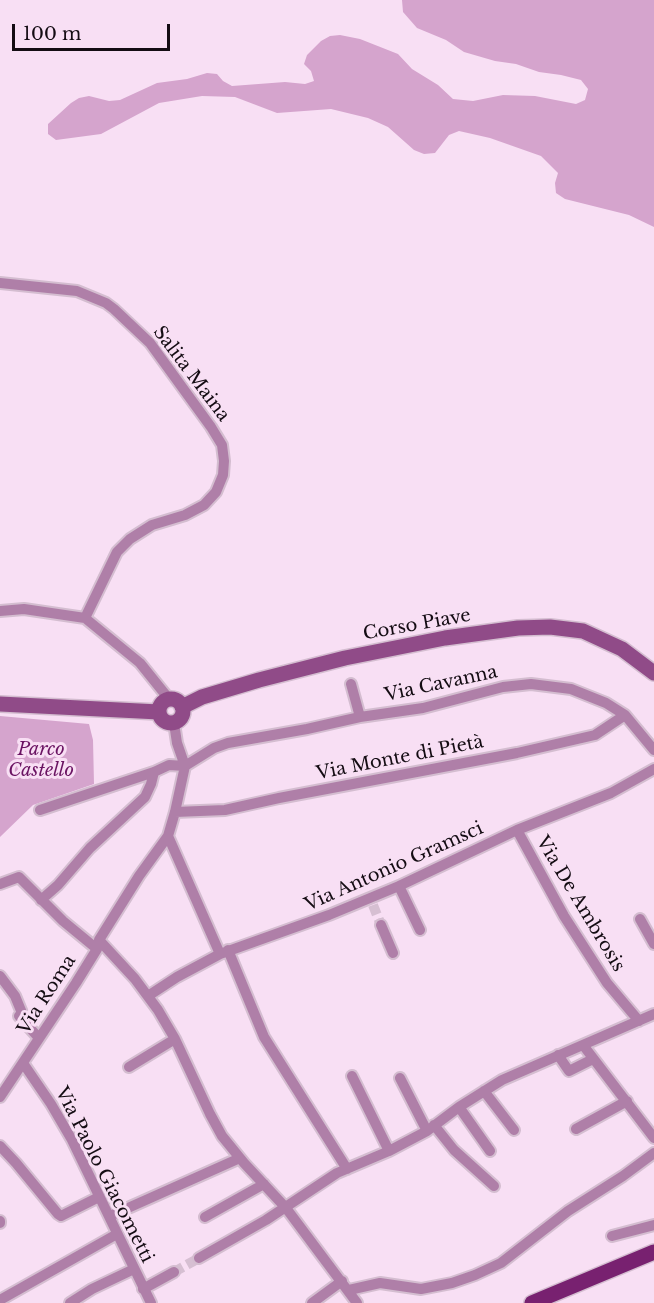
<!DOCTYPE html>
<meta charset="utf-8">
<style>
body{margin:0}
#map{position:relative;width:654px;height:1303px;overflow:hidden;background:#f8dff4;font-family:"Libre Baskerville",serif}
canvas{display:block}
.scale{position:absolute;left:12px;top:24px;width:158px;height:27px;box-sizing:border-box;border:3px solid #140c13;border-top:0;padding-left:8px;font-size:18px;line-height:21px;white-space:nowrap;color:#140c13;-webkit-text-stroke:4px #f8dff4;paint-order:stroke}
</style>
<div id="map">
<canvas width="654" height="1303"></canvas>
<div class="scale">100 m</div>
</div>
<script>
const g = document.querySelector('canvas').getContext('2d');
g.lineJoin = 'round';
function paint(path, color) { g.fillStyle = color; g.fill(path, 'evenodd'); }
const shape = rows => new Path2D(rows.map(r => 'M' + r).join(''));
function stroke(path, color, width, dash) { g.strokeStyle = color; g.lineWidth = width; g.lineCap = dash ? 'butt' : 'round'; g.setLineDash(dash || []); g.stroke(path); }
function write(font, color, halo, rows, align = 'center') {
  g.font = font + ' "Libre Baskerville",serif'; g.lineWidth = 6; g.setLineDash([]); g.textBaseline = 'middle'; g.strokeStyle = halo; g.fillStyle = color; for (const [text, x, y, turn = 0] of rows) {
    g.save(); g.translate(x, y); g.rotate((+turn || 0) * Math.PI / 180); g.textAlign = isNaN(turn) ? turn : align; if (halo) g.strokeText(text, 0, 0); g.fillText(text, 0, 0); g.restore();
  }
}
const green = shape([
 [402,0,654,0,654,227,629,215,565,199,556,193,555,183,558,173,541,156,490,138,459,131,449,135,435,153,424,154,414,150,388,127,368,118,331,109,277,113,235,97,202,96,159,103,101,134,56,140,48,134,48,124,71,103,79,98,89,96,109,101,120,100,157,83,187,79,207,73,217,74,223,81,232,86,285,82,305,84,314,81,311,71,304,64,307,55,321,41,330,36,340,35,360,39,398,54,412,69,438,85,453,99,473,101,503,95,535,96,576,104,585,100,588,89,581,80,561,75,539,72,516,64,495,61,464,52,446,40,417,28,403,12],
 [0,716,89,724,93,740,94,784,33,805,0,837]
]);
const streetTunnel = shape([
 [373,905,381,925],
 [174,1272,199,1258]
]);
const street = shape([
 [0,283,77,291,106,303,114,309,150,343,211,427,222,445,224,461,223,475,216,492,204,505,185,515,152,525,130,539,117,552,85,618],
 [0,611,24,609,85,618,140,663,169,699],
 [351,684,360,717],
 [40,810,154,772,169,765,185,766,177,743,174,723],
 [175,812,225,810,279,798,517,753,595,735,625,715],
 [517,830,564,916,607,983,639,1021],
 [168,836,220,954],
 [0,884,19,877,63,921,97,949],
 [399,886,420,930],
 [41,900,58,885,90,848,145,797,151,784,154,772],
 [640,919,654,944],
 [381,925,393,953],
 [99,940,135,979,158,1010,175,1039,210,1114,222,1136,244,1163,286,1208,357,1303],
 [228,950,264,1037,347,1169],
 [0,976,15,996,22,1013,19,1016,38,1037],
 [148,996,177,977,220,954,329,915,399,886,517,830,611,793,654,769],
 [583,1045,654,1138],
 [558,1055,569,1071,593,1059],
 [23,1063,51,1104,72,1140,151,1303],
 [129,1067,175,1039],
 [352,1076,389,1151],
 [400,1078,427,1131],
 [484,1091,514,1130],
 [0,1097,76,983,97,949,99,940,139,876,168,836,175,812,185,766,214,748,228,743,307,729,360,717,423,708,503,687,531,684,571,689,606,703,625,715,654,750],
 [459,1107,490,1151],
 [434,1125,454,1150,494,1186],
 [576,1129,627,1101],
 [0,1146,16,1163,58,1214,61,1216,99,1197],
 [110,1216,240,1158],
 [205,1217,264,1184],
 [0,1221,0,1223],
 [612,1236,654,1225],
 [199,1258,266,1220,337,1173,389,1151,427,1131,459,1107,502,1080,654,1014],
 [143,1289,174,1272],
 [349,1290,380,1283,421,1289,452,1283,475,1275,501,1263,568,1211,623,1176,654,1153],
 [0,1300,117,1234],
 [70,1303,92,1289,134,1269],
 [312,1303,342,1281]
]);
const secondary = shape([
 '159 711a12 12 0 1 1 24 0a12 12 0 1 1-24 0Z',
 [0,704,159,712],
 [182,707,202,697,259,680,345,658,445,638,518,628,550,627,583,631,622,649,654,673]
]);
const primary = shape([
 [532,1303,654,1252]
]);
const streetNames = [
 ["Salita Maina",191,374,53],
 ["Corso Piave",417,625,-10],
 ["Via Cavanna",441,684,-12],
 ["Via Monte di Pietà",400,758,-11],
 ["Via Antonio Gramsci",394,867,-24],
 ["Via De Ambrosis",580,904,59],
 ["Via Roma",47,995,-57],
 ["Via Paolo Giacometti",104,1175,63]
];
const parkNames = [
 ["Parco",41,750],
 ["Castello",41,771]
];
paint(green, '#d5a4cd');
stroke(streetTunnel, '#d6bfd2', 10, [10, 5]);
stroke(street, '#d4bdd0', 14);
stroke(secondary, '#d4bdd0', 18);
stroke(primary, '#d4bdd0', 18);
stroke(street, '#af7fa8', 10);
stroke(secondary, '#904b88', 15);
stroke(primary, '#782170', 15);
write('18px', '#140c13', '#f8dff4', streetNames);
write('italic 18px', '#6a1362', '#f8dff4', parkNames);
</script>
